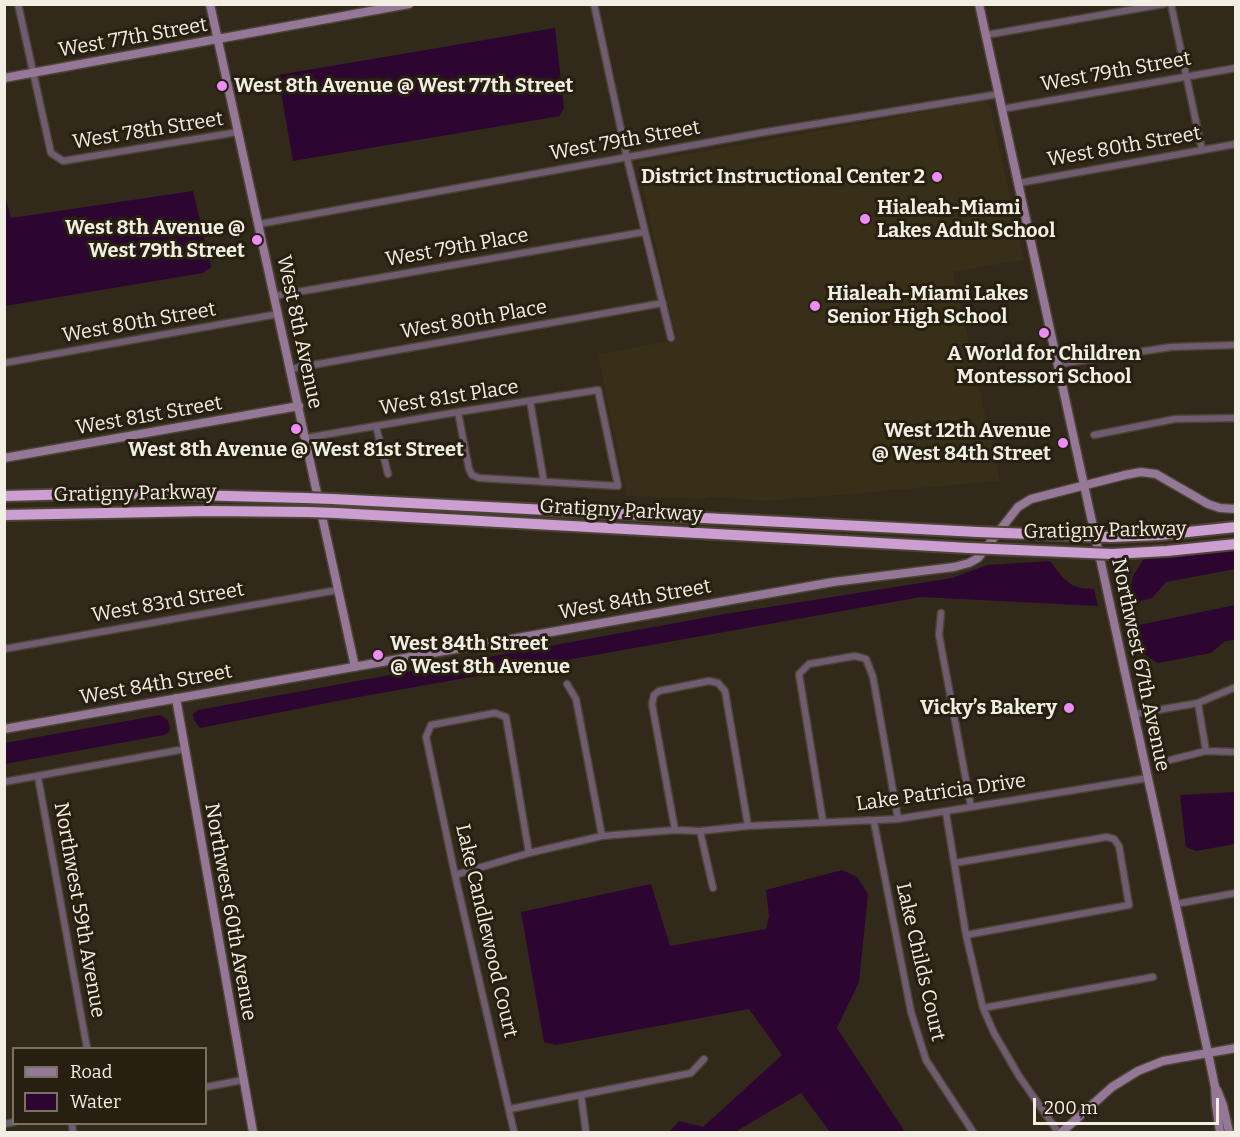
<!DOCTYPE html>
<meta charset="utf-8">
<style>
body{margin:0}
#map{position:relative;width:1240px;height:1137px;overflow:hidden;background:#312a1a;font-family:Bitter,serif}
canvas{display:block}
.frame{position:absolute;inset:0;border:6px solid #f2eee4;pointer-events:none}
.legend{position:absolute;left:12px;top:1047px;width:195px;height:78px;box-sizing:border-box;background:#272011;border:2px solid #787265;margin:0;padding:8px 10px;list-style:none;font-size:18px;color:#f2eee4}
.legend li{display:flex;align-items:center;gap:12px;height:30px}
.legend b{width:30px;border:2px solid #787265}
.scale{position:absolute;left:1033px;top:1098px;width:186px;height:27px;box-sizing:border-box;border:3px solid #f2eee4;border-top:0;padding-left:8px;font-size:18px;line-height:21px;white-space:nowrap;color:#f2eee4;-webkit-text-stroke:4px #272011;paint-order:stroke}
</style>
<div id="map">
<canvas width="1240" height="1137"></canvas>
<div class="frame"></div>
<ul class="legend">
<li><b style="height:8px;background:#957798"></b>Road</li>
<li><b style="height:16px;background:#2c0631"></b>Water</li>
</ul>
<div class="scale">200 m</div>
</div>
<script>
const g = document.querySelector('canvas').getContext('2d');
g.lineJoin = 'round';
function paint(path, color) { g.fillStyle = color; g.fill(path, 'evenodd'); }
const shape = rows => new Path2D(rows.map(r => 'M' + r).join(''));
function stroke(path, color, width, dash) { g.strokeStyle = color; g.lineWidth = width; g.lineCap = dash ? 'butt' : 'round'; g.setLineDash(dash || []); g.stroke(path); }
function write(font, color, halo, rows, align = 'center') {
  g.font = font + ' Bitter,serif'; g.lineWidth = 6; g.setLineDash([]); g.textBaseline = 'middle'; g.strokeStyle = halo; g.fillStyle = color; for (const [text, x, y, turn = 0] of rows) {
    g.save(); g.translate(x, y); g.rotate((+turn || 0) * Math.PI / 180); g.textAlign = isNaN(turn) ? turn : align; if (halo) g.strokeText(text, 0, 0); g.fillText(text, 0, 0); g.restore();
  }
}
const built = shape([
 [984,101,990,106,1024,260,953,272,1000,481,768,501,711,497,703,499,627,496,598,354,676,340,638,163]
]);
const water = shape([
 [555,28,564,107,560,116,293,161,278,75],
 [193,191,211,267,203,273,5,306,5,196,11,218],
 [1235,548,1235,569,1166,582,1152,598,1132,603,1129,593,1133,576,1144,558],
 [1050,561,1062,577,1072,585,1080,588,1094,589,1098,606,921,597,353,698,200,728,194,720,193,714,198,710,725,614,952,578,987,565],
 [1235,605,1235,640,1225,641,1211,653,1158,663,1144,654,1139,625],
 [160,715,168,720,170,729,169,732,164,735,5,764,5,743],
 [1235,792,1235,844,1196,851,1186,847,1180,795],
 [842,870,857,877,868,894,859,982,837,1028,905,1132,830,1132,801,1093,735,1132,669,1132,679,1121,703,1127,782,1055,749,1009,556,1045,544,1042,521,912,651,884,670,946,766,929,769,916,766,890]
]);
const street = shape([
 [18,4,51,153,63,161,238,132],
 [594,4,627,158,671,338],
 [1171,4,1202,150],
 [986,35,1164,4],
 [1002,109,1236,68],
 [1019,183,1236,144],
 [259,224,760,133,999,94],
 [274,296,644,232],
 [4,363,278,314],
 [1059,364,1171,347,1236,345],
 [290,369,663,303],
 [530,401,544,482],
 [376,426,388,474],
 [1094,435,1175,419,1236,418],
 [305,438,458,412,598,390,618,486,479,478,472,475,469,469,458,412],
 [941,613,939,635,971,807],
 [4,649,338,590],
 [567,684,576,699,602,836],
 [1198,703,1206,751],
 [1135,714,1198,703,1236,687],
 [1166,761,1206,751,1236,752],
 [38,777,87,1048],
 [4,782,185,749],
 [946,813,966,935,983,1008,994,1033,1019,1076,1058,1132],
 [823,822,799,674,809,664,855,656,866,659,873,677,898,819],
 [874,822,911,1012,926,1060,973,1132],
 [675,830,652,704,654,695,659,691,709,681,718,683,725,691,748,826],
 [700,831,713,888],
 [955,863,1107,837,1114,839,1119,846,1129,905,966,935],
 [455,875,529,853,602,836,675,830,700,831,748,826,898,819,1148,778],
 [1176,904,1236,893],
 [983,1008,1153,977],
 [206,1087,243,1080],
 [581,1095,586,1132],
 [510,1109,691,1073,704,1059],
 [4,1124,14,1122],
 [72,1124,73,1132],
 [514,1132,455,875,426,737,431,725,495,713,506,717,529,853]
]);
const secondary = shape([
 [210,4,355,667],
 [979,4,1208,1053,1215,1087,1216,1105,1220,1132],
 [4,78,409,4],
 [4,458,299,406],
 [176,698,253,1132],
 [4,729,833,582,954,567,969,563,978,558,1018,507,1031,499,1125,475,1141,472,1156,474,1208,504,1220,508,1236,509],
 [1217,1090,1223,1105,1229,1132],
 [1062,1132,1112,1087,1138,1071,1163,1061,1236,1048]
]);
const highway = shape([
 [4,496,116,493,305,498],
 [332,499,978,532],
 [336,513,969,548],
 [4,515,208,511,308,512],
 [1111,537,1159,535,1236,527],
 [1112,554,1167,551,1236,544]
]);
const highwayBridge = shape([
 [305,498,332,499],
 [308,512,336,513],
 [978,532,1111,537],
 [969,548,1112,554]
]);
const markers = [
 [222,86,6,"#ed8cf9"],
 [937,177,6,"#ed8cf9"],
 [865,219,6,"#ed8cf9"],
 [257,240,6,"#ed8cf9"],
 [815,306,6,"#ed8cf9"],
 [1044,333,6,"#ed8cf9"],
 [296,429,6,"#ed8cf9"],
 [1063,443,6,"#ed8cf9"],
 [378,655,6,"#ed8cf9"],
 [1069,708,6,"#ed8cf9"]
];
const streetNames = [
 ["West 77th Street",133,38,-10],
 ["West 79th Street",1116,72,-10],
 ["West 78th Street",148,131,-9],
 ["West 79th Street",625,141,-10],
 ["West 80th Street",1124,147,-10],
 ["West 79th Place",457,248,-10],
 ["West 80th Place",474,320,-10],
 ["West 80th Street",139,323,-10],
 ["West 8th Avenue",299,332,78],
 ["West 81st Place",449,398,-9],
 ["West 81st Street",149,416,-10],
 ["Gratigny Parkway",135,494,-1],
 ["Gratigny Parkway",621,511,3],
 ["Gratigny Parkway",1105,531,-1],
 ["West 84th Street",635,600,-10],
 ["West 83rd Street",168,603,-10],
 ["Northwest 67th Avenue",1140,665,78],
 ["West 84th Street",156,685,-10],
 ["Lake Patricia Drive",941,793,-8],
 ["Northwest 59th Avenue",79,910,80],
 ["Northwest 60th Avenue",230,912,80],
 ["Lake Candlewood Court",486,931,77],
 ["Lake Childs Court",920,962,77]
];
const poiNames = [
 ["West 8th Avenue @ West 77th Street",234,86],
 ["District Instructional Center 2",925,177,"right"],
 ["Hialeah-Miami",877,208],
 ["Lakes Adult School",877,231],
 ["West 8th Avenue @",245,228,"right"],
 ["West 79th Street",245,251,"right"],
 ["Hialeah-Miami Lakes",827,294],
 ["Senior High School",827,317],
 ["A World for Children",1044,354,"center"],
 ["Montessori School",1044,377,"center"],
 ["West 12th Avenue",1051,431,"right"],
 ["@ West 84th Street",1051,454,"right"],
 ["West 8th Avenue @ West 81st Street",296,450,"center"],
 ["West 84th Street",390,644],
 ["@ West 8th Avenue",390,667],
 ["Vicky’s Bakery",1057,708,"right"]
];
paint(built, '#382f18');
paint(water, '#2c0631');
stroke(street, '#4c4536', 9);
stroke(secondary, '#4c4536', 11);
stroke(highway, '#4c4536', 14);
stroke(street, '#6f5c71', 6);
stroke(secondary, '#957798', 8);
stroke(highway, '#cd9ed2', 10);
stroke(highwayBridge, '#4c4536', 14, []);
stroke(highwayBridge, '#cd9ed2', 10);
for (const [x, y, r, color] of markers) { const dot = new Path2D(); dot.arc(x, y, r, 0, 2 * Math.PI); g.fillStyle = color; g.fill(dot); stroke(dot, '#272011', 2); }
write('20px', '#f2eee4', '#272011', streetNames);
write('bold 20px', '#f2eee4', '#272011', poiNames, 'left');
</script>
